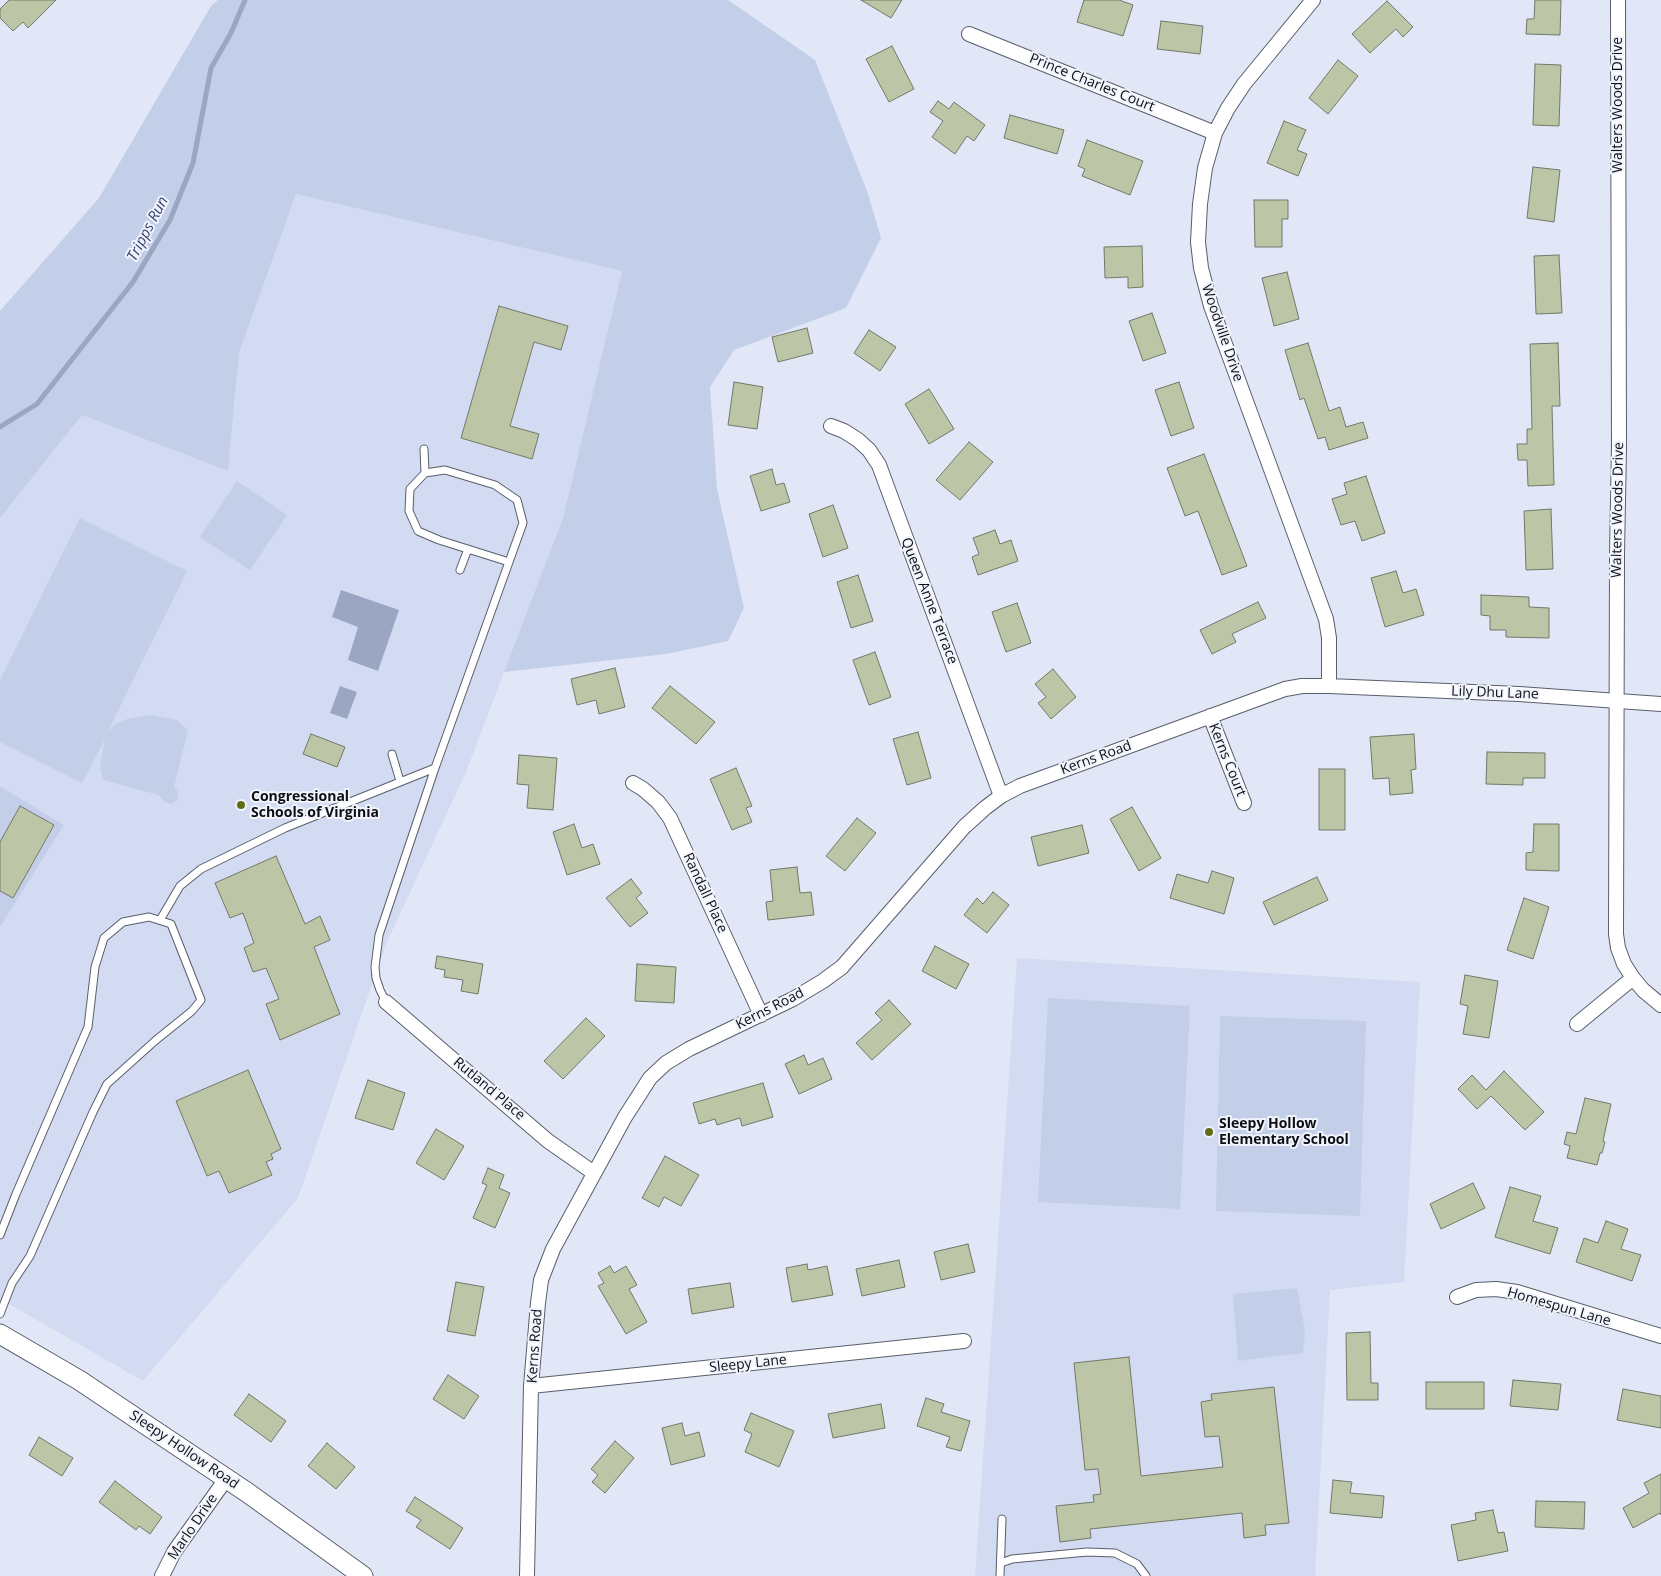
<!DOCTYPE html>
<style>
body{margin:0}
canvas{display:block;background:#e1e7f6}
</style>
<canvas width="1661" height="1576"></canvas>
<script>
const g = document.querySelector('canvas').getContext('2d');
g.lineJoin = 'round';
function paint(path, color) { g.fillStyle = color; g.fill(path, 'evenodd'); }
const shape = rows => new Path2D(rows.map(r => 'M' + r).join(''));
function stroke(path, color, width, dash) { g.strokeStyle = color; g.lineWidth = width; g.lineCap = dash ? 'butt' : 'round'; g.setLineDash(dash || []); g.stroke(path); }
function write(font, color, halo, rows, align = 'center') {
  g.font = font + ' "Open Sans",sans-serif'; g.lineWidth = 4; g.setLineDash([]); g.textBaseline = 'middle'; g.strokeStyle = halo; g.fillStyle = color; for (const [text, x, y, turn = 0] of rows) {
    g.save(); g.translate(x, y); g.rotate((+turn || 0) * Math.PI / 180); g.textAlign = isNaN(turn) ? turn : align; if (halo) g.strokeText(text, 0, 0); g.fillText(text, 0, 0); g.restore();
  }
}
const built = shape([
 [296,194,622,271,563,518,466,772,386,944,298,1198,143,1381,0,1299,0,927,64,825,0,786,0,518,82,415,228,471,239,353],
 [1017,958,1420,982,1404,1282,1330,1290,1315,1576,975,1576]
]);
const green = shape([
 [218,0,728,0,815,60,867,191,881,238,846,308,734,350,710,387,717,489,744,608,728,641,666,654,504,672,563,518,622,271,296,194,239,353,228,471,82,415,0,518,0,311,99,198,211,6],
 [237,481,287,515,250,570,200,537],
 [80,518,187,571,107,733,115,724,127,719,150,715,177,720,188,730,174,787,178,792,177,800,171,804,165,802,159,795,103,780,100,768,105,739,82,783,0,742,0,680],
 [0,786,64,825,0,927],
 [1048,998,1190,1006,1180,1209,1038,1202],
 [1220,1016,1366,1021,1360,1216,1216,1211],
 [1297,1288,1305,1332,1303,1353,1238,1361,1233,1294]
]);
const water = shape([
 [341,590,399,610,378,671,348,660,358,627,332,617],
 [340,686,357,692,347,719,330,713]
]);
const stream = shape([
 [0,427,37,404,133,282,170,220,193,163,211,68,231,33,245,0]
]);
const building = shape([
 [9,0,56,0,28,28,23,22,13,31,0,18,0,9,9,0],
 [861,0,902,0,891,18,861,0],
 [1084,0,1119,0,1133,5,1123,36,1077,22,1084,0],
 [1535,0,1561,0,1560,35,1526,34,1527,19,1534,19,1535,0],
 [1387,1,1413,27,1403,37,1396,29,1370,53,1352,34,1387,1],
 [1161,21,1203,26,1200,54,1157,49,1161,21],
 [892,46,914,89,889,102,866,59,892,46],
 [1338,60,1358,76,1328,114,1309,98,1338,60],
 [1535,64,1561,65,1559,126,1533,125,1535,64],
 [938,101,949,109,954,102,985,125,974,141,967,136,955,154,932,137,943,121,930,112,938,101],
 [1010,115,1064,130,1057,154,1004,138,1010,115],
 [1284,121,1306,130,1297,150,1307,154,1298,176,1267,163,1284,121],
 [1087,140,1143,161,1130,195,1082,176,1085,169,1078,166,1087,140],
 [1533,167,1560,170,1554,222,1527,218,1533,167],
 [1254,200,1288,200,1288,219,1282,219,1282,247,1255,247,1254,200],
 [1142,246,1143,287,1128,288,1128,277,1105,278,1104,247,1142,246],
 [1559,255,1562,313,1536,314,1534,256,1559,255],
 [1287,272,1299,319,1274,326,1262,278,1287,272],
 [499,306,568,326,561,350,534,342,510,426,539,434,532,459,461,438,499,306],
 [1152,313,1166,353,1143,361,1129,321,1152,313],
 [807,328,813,353,778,362,772,337,807,328],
 [869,330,896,347,880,371,854,353,869,330],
 [1308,343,1329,411,1340,407,1346,427,1363,422,1368,438,1329,450,1325,437,1318,439,1304,398,1300,400,1285,350,1308,343],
 [1558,343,1560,406,1552,406,1554,485,1528,486,1527,460,1518,460,1517,444,1527,444,1527,429,1532,429,1530,344,1558,343],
 [734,382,763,387,757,429,728,425,734,382],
 [1179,382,1194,428,1171,436,1155,390,1179,382],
 [929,389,954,429,929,444,905,404,929,389],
 [969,442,993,462,960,500,936,480,969,442],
 [1204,454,1247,566,1222,575,1198,511,1185,516,1167,468,1204,454],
 [772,469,776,485,784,483,790,502,761,511,750,476,772,469],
 [1366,476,1385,533,1362,541,1355,521,1341,525,1332,499,1347,494,1344,483,1366,476],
 [833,505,848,548,823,557,809,514,833,505],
 [1551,509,1553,569,1526,570,1524,511,1551,509],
 [995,530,1000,544,1011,540,1018,561,978,575,972,557,979,554,973,538,995,530],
 [1396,571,1403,593,1416,589,1424,615,1385,627,1371,578,1396,571],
 [858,575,873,621,851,628,837,582,858,575],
 [1481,595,1529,597,1529,607,1549,608,1549,638,1506,637,1506,630,1490,630,1490,616,1481,615,1481,595],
 [1258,602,1266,618,1232,634,1236,642,1212,654,1200,630,1258,602],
 [1017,603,1031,643,1006,652,992,612,1017,603],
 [875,652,891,697,869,705,853,660,875,652],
 [615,668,625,707,599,714,596,700,577,705,571,679,615,668],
 [1053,669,1076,697,1051,719,1038,703,1046,697,1035,684,1053,669],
 [670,686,715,722,696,744,652,708,670,686],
 [918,732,931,778,907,785,893,739,918,732],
 [311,734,345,747,337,767,303,754,311,734],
 [1414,734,1416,769,1411,770,1413,793,1390,795,1389,778,1373,779,1370,737,1414,734],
 [1487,752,1545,753,1545,778,1523,778,1523,785,1486,784,1487,752],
 [519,755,557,758,553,810,527,808,529,785,517,784,519,755],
 [736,768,752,806,746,808,752,822,732,830,710,779,736,768],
 [1319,769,1345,769,1345,830,1319,830,1319,769],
 [20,806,54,825,13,898,0,891,0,842,20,806],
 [1132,807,1161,858,1139,871,1110,819,1132,807],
 [857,818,876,833,845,871,826,856,857,818],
 [574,824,582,848,593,844,600,864,567,875,553,832,574,824],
 [1534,824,1559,824,1559,871,1526,870,1526,853,1533,852,1534,824],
 [1082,825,1089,853,1038,866,1031,837,1082,825],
 [276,856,305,924,320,916,330,940,314,947,340,1014,280,1040,266,1004,279,999,266,968,253,972,244,948,254,943,243,913,230,918,215,883,276,856],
 [797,867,800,893,811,892,814,915,768,920,766,902,773,901,770,870,797,867],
 [1212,871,1234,878,1224,914,1170,898,1177,874,1208,883,1212,871],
 [1317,877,1328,900,1274,925,1263,902,1317,877],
 [631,879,642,893,636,898,648,913,630,927,606,898,631,879],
 [993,892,1009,905,987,933,964,915,977,898,983,904,993,892],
 [1524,898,1549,907,1533,959,1507,950,1524,898],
 [935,946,969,964,956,989,922,971,935,946],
 [437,956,483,964,478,994,461,991,463,980,444,977,445,970,435,968,437,956],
 [637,964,676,967,674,1003,635,1001,637,964],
 [1465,975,1498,981,1489,1038,1463,1034,1468,1006,1460,1004,1465,975],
 [889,1000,911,1024,872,1060,856,1043,882,1020,875,1013,889,1000],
 [586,1018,605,1036,563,1079,544,1061,586,1018],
 [804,1055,808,1065,823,1058,832,1079,799,1094,785,1064,804,1055],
 [248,1070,281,1149,271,1154,273,1159,266,1162,272,1175,229,1193,219,1171,207,1176,176,1101,248,1070],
 [1504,1071,1544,1112,1525,1130,1491,1096,1477,1109,1458,1089,1472,1075,1486,1090,1504,1071],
 [368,1080,405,1093,393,1130,355,1118,368,1080],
 [763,1083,773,1117,742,1126,740,1118,717,1125,715,1119,699,1124,693,1103,763,1083],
 [1585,1098,1611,1104,1603,1141,1605,1142,1602,1153,1600,1153,1597,1165,1567,1158,1570,1146,1564,1144,1567,1132,1576,1134,1585,1098],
 [436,1129,464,1146,444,1180,416,1163,436,1129],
 [665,1156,699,1175,681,1206,664,1197,659,1207,642,1198,665,1156],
 [488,1168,504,1175,499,1188,510,1193,495,1228,473,1218,487,1185,482,1183,488,1168],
 [1473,1183,1485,1208,1441,1229,1430,1204,1473,1183],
 [1510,1187,1541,1196,1533,1221,1558,1228,1550,1254,1495,1237,1510,1187],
 [1606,1221,1628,1229,1621,1249,1641,1255,1632,1281,1576,1262,1584,1238,1598,1243,1606,1221],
 [968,1244,975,1272,941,1280,934,1252,968,1244],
 [899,1260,905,1287,862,1296,856,1269,899,1260],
 [807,1264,808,1270,827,1266,833,1295,792,1302,786,1268,807,1264],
 [610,1266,614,1273,626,1266,637,1285,629,1289,647,1322,626,1334,598,1286,604,1283,598,1273,610,1266],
 [456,1282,484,1287,475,1336,447,1331,456,1282],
 [730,1283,734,1307,692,1314,688,1289,730,1283],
 [1370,1332,1371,1383,1378,1383,1378,1400,1347,1400,1346,1333,1370,1332],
 [1129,1357,1141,1476,1223,1467,1219,1436,1205,1437,1201,1402,1212,1400,1211,1394,1274,1387,1289,1523,1265,1525,1266,1535,1244,1538,1242,1513,1090,1529,1091,1538,1060,1542,1056,1506,1094,1502,1093,1495,1101,1494,1098,1469,1085,1470,1074,1363,1129,1357],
 [448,1375,479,1396,464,1419,433,1399,448,1375],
 [1513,1380,1561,1384,1558,1410,1510,1406,1513,1380],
 [1426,1382,1484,1382,1484,1409,1426,1409,1426,1382],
 [1623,1389,1661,1396,1661,1428,1617,1420,1623,1389],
 [249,1394,286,1421,271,1442,234,1415,249,1394],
 [926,1398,944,1404,941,1412,970,1421,961,1451,946,1447,950,1437,917,1426,926,1398],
 [881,1404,885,1428,833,1438,828,1414,881,1404],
 [751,1413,794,1431,779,1467,745,1452,752,1434,744,1430,751,1413],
 [682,1423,685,1436,699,1432,705,1456,671,1465,662,1428,682,1423],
 [39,1437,73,1458,62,1476,29,1455,39,1437],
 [615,1441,634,1458,605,1493,592,1482,598,1475,591,1469,615,1441],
 [327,1443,355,1467,336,1489,308,1466,327,1443],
 [1661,1474,1661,1515,1660,1513,1633,1528,1623,1508,1649,1493,1644,1483,1661,1474],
 [1333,1480,1352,1482,1350,1493,1384,1496,1382,1518,1330,1513,1333,1480],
 [115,1481,162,1517,150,1534,139,1526,136,1530,99,1502,115,1481],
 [415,1497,463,1528,450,1549,416,1527,421,1520,406,1511,415,1497],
 [1536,1501,1585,1502,1584,1529,1535,1527,1536,1501],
 [1493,1510,1498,1533,1504,1532,1508,1551,1458,1561,1451,1525,1476,1520,1475,1513,1493,1510]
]);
const service = shape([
 [424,449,425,473],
 [460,570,468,549],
 [392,754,400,781],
 [160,920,180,886,201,869,285,828,435,768,523,523,517,500,495,485,445,470,425,473,410,489,409,511,418,531,439,540,509,562],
 [386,1002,380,990,376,978,375,967,379,935,435,768],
 [0,1235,16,1194,88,1027,95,967,104,938,123,922,149,917,171,924,201,1000,192,1011,156,1040,107,1084,93,1112,30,1256,12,1283,0,1314],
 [1001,1563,1012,1559,1087,1552,1115,1553,1137,1564,1146,1576],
 [1000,1576,1002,1519]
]);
const minor = shape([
 [1313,0,1244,84,1228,108,1215,133,1205,168,1200,204,1198,242,1201,268,1211,306,1326,619,1329,638,1329,686],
 [1618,0,1619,446,1617,555,1616,934,1618,948,1624,964,1633,978,1643,990,1661,1005],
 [969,34,1215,133],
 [831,426,844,431,858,440,869,450,879,465,1001,796],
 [1210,716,1244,803],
 [633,783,643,789,658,802,670,818,761,1015],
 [386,1002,548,1141,594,1173],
 [1577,1024,1633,978],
 [1457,1297,1476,1290,1496,1289,1517,1292,1661,1336],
 [531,1386,964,1341],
 [162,1576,174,1552,226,1479],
 [527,1576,531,1386,538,1303,541,1280,553,1249,625,1117,650,1078,666,1063,689,1049,793,999,823,981,842,967,964,827,985,808,1001,796,1020,786,1285,689,1302,686,1329,686,1519,694,1661,704]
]);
const secondary = shape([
 [0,1334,79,1380,248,1493,363,1576]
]);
const markers = [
 [241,805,5,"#5e6d18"],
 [1209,1132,5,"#5e6d18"]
];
const streetNames = [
 ["Prince Charles Court",1092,83,22],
 ["Walters Woods Drive",1618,105,-90],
 ["Woodville Drive",1222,333,71],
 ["Walters Woods Drive",1618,510,-89],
 ["Queen Anne Terrace",929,601,69],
 ["Lily Dhu Lane",1495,693,2],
 ["Kerns Road",1096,758,-20],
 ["Kerns Court",1227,760,68],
 ["Randall Place",705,893,65],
 ["Kerns Road",770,1009,-27],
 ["Rutland Place",489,1089,40],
 ["Homespun Lane",1559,1307,16],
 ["Kerns Road",535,1346,-86],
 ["Sleepy Lane",748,1364,-6],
 ["Sleepy Hollow Road",184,1450,34],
 ["Marlo Drive",193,1527,-56]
];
const poiNames = [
 ["Congressional",251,797],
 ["Schools of Virginia",251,813],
 ["Sleepy Hollow",1219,1124],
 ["Elementary School",1219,1140]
];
const waterNames = [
 ["Tripps Run",148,229,-62]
];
paint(built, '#d2dbf1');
paint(green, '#c3cee8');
paint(water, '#9ba6c3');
stroke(stream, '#9ba6c3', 5);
paint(building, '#bcc5a5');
stroke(building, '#74786a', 1);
stroke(service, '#595e6b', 9);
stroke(minor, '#595e6b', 16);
stroke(secondary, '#595e6b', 21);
stroke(service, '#fff', 7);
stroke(minor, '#fff', 14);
stroke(secondary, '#fff', 19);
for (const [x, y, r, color] of markers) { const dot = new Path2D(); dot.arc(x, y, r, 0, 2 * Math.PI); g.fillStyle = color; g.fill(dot); stroke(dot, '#f1f4fd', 2); }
write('14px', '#0d0e13', '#f1f4fd', streetNames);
write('bold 14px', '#0d0e13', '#f1f4fd', poiNames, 'left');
write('italic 15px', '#36456f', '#f1f4fd', waterNames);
</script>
